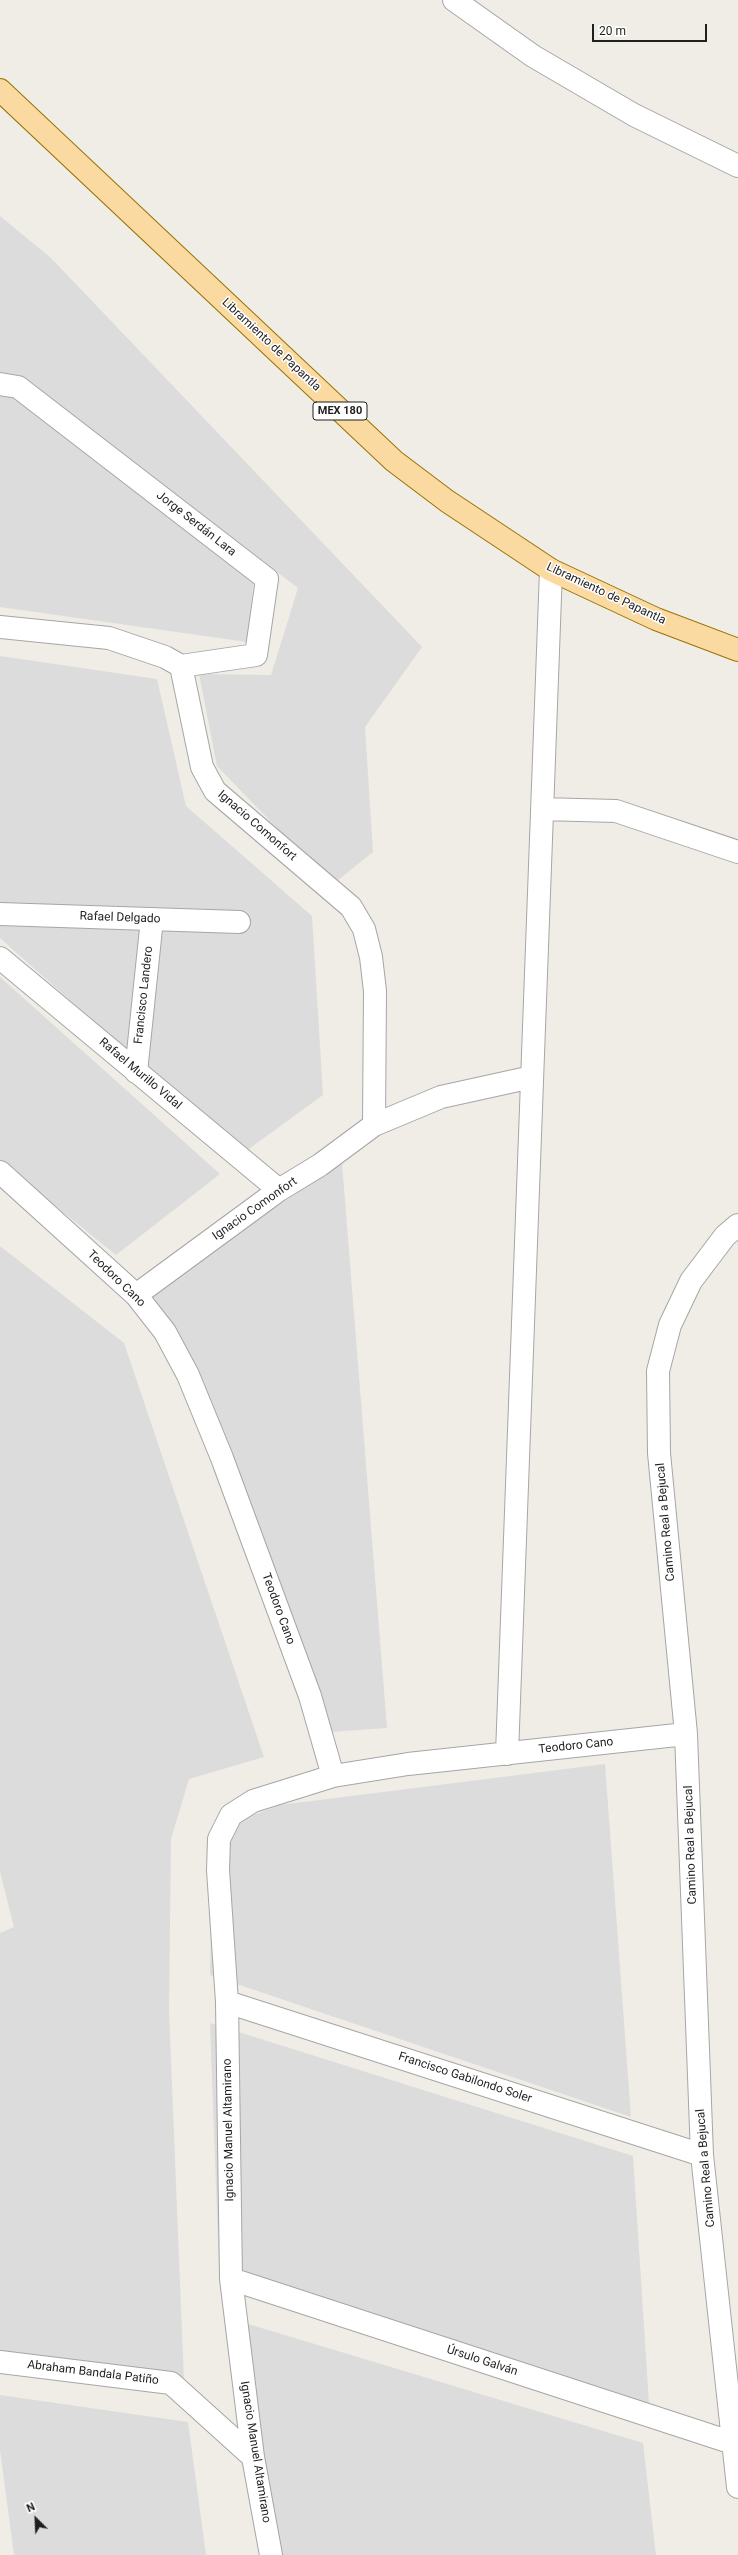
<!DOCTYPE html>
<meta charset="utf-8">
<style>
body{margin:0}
#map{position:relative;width:738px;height:2555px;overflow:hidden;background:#f0ede6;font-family:Roboto,sans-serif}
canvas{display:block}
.north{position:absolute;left:16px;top:2499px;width:40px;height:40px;-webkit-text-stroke:3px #fff;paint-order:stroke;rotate:336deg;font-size:11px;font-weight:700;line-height:16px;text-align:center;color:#1f1f1f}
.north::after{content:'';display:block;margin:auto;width:14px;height:18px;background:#1f1f1f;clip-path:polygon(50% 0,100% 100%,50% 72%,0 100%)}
.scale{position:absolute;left:592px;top:24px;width:115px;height:18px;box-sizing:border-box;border:2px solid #1f1f1f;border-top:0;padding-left:5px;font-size:12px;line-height:14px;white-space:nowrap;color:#1f1f1f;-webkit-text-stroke:3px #fff;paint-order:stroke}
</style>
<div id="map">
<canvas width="738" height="2555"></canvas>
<div class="north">N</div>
<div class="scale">20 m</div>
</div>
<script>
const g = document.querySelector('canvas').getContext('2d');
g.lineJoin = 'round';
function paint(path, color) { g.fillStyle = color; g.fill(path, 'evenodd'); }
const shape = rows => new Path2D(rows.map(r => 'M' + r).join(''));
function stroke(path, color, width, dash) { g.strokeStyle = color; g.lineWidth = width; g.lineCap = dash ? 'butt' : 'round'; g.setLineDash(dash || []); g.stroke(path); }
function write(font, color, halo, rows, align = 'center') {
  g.font = font + ' Roboto,sans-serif'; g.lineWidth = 3; g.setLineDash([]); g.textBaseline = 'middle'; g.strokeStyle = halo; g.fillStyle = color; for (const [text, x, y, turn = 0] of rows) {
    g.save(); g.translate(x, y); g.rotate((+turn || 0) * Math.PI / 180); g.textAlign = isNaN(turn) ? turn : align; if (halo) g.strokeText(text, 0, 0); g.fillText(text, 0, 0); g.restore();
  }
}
const residential = shape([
 [0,216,51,258,422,647,365,727,373,852,332,885,217,766,199,674,271,675,298,588,24,378,0,372],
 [0,393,15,397,254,576,247,642,0,607],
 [0,656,157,679,186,806,312,916,323,1095,242,1154,0,938],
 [0,977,220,1174,116,1255,0,1161],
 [342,1163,387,1728,331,1732,303,1711,150,1291],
 [0,1246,124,1343,264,1757,189,1779,171,1839,169,2011,184,2381,0,2354,0,1933,14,1927,0,1872],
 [605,1764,631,2117,210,1975,212,1860,227,1825,280,1805],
 [210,2023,633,2156,649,2404,219,2269],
 [225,2317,643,2443,656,2555,272,2555],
 [0,2395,188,2422,206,2555,14,2555,0,2450]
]);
const minor = shape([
 [454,0,533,56,634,115,738,166],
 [0,384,18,387,267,579,256,655,181,666],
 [0,627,109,638,165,657,181,666,202,767,215,791,351,907,364,929,371,957,375,991,374,1125],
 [542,809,616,811,738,852],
 [0,914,239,922],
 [0,958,279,1190],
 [136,1072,152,919],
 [0,1172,136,1295,165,1332,188,1375,222,1458,310,1696,333,1776],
 [738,1225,725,1236,691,1281,670,1325,658,1371,659,1453,686,1734,702,2155,738,2487],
 [136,1295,279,1190,320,1165,374,1125,441,1097,532,1077],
 [507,1754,551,570],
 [227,2002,702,2155],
 [231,2279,733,2443],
 [0,2362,171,2383,253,2457],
 [271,2555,253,2457,231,2279,227,2002,218,1870,219,1839,231,1815,253,1801,333,1776,408,1764,686,1734]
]);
const major = shape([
 [0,90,394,461,447,501,551,570,656,619,738,650]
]);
const shields = [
 [340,411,54]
];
const shieldNames = [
 ["MEX 180",340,411]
];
const streetNames = [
 ["Libramiento de Papantla",271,345,43],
 ["Jorge Serdán Lara",196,524,38],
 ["Libramiento de Papantla",606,594,25],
 ["Ignacio Comonfort",257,826,41],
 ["Rafael Delgado",120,918,2],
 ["Francisco Landero",144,995,-84],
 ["Rafael Murillo Vidal",140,1074,40],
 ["Ignacio Comonfort",255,1209,-35],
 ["Teodoro Cano",116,1279,44],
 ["Camino Real a Bejucal",666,1522,-95],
 ["Teodoro Cano",278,1609,70],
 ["Teodoro Cano",576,1746,-6],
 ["Camino Real a Bejucal",691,1845,-92],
 ["Francisco Gabilondo Soler",465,2078,18],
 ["Ignacio Manuel Altamirano",229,2130,-91],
 ["Camino Real a Bejucal",706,2168,-95],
 ["Úrsulo Galván",482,2361,18],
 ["Abraham Bandala Patiño",93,2373,7],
 ["Ignacio Manuel Altamirano",255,2452,81]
];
paint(residential, '#dddcdc');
stroke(minor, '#a6a6a6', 24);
stroke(major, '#987203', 24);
stroke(minor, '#fff', 22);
stroke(major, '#fadaa0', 22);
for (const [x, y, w] of shields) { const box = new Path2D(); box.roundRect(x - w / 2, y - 9, w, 18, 3); g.fillStyle = '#fff'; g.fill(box); stroke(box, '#1f1f1f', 1); }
write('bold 11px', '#1f1f1f', null, shieldNames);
write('12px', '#1f1f1f', '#fff', streetNames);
</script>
